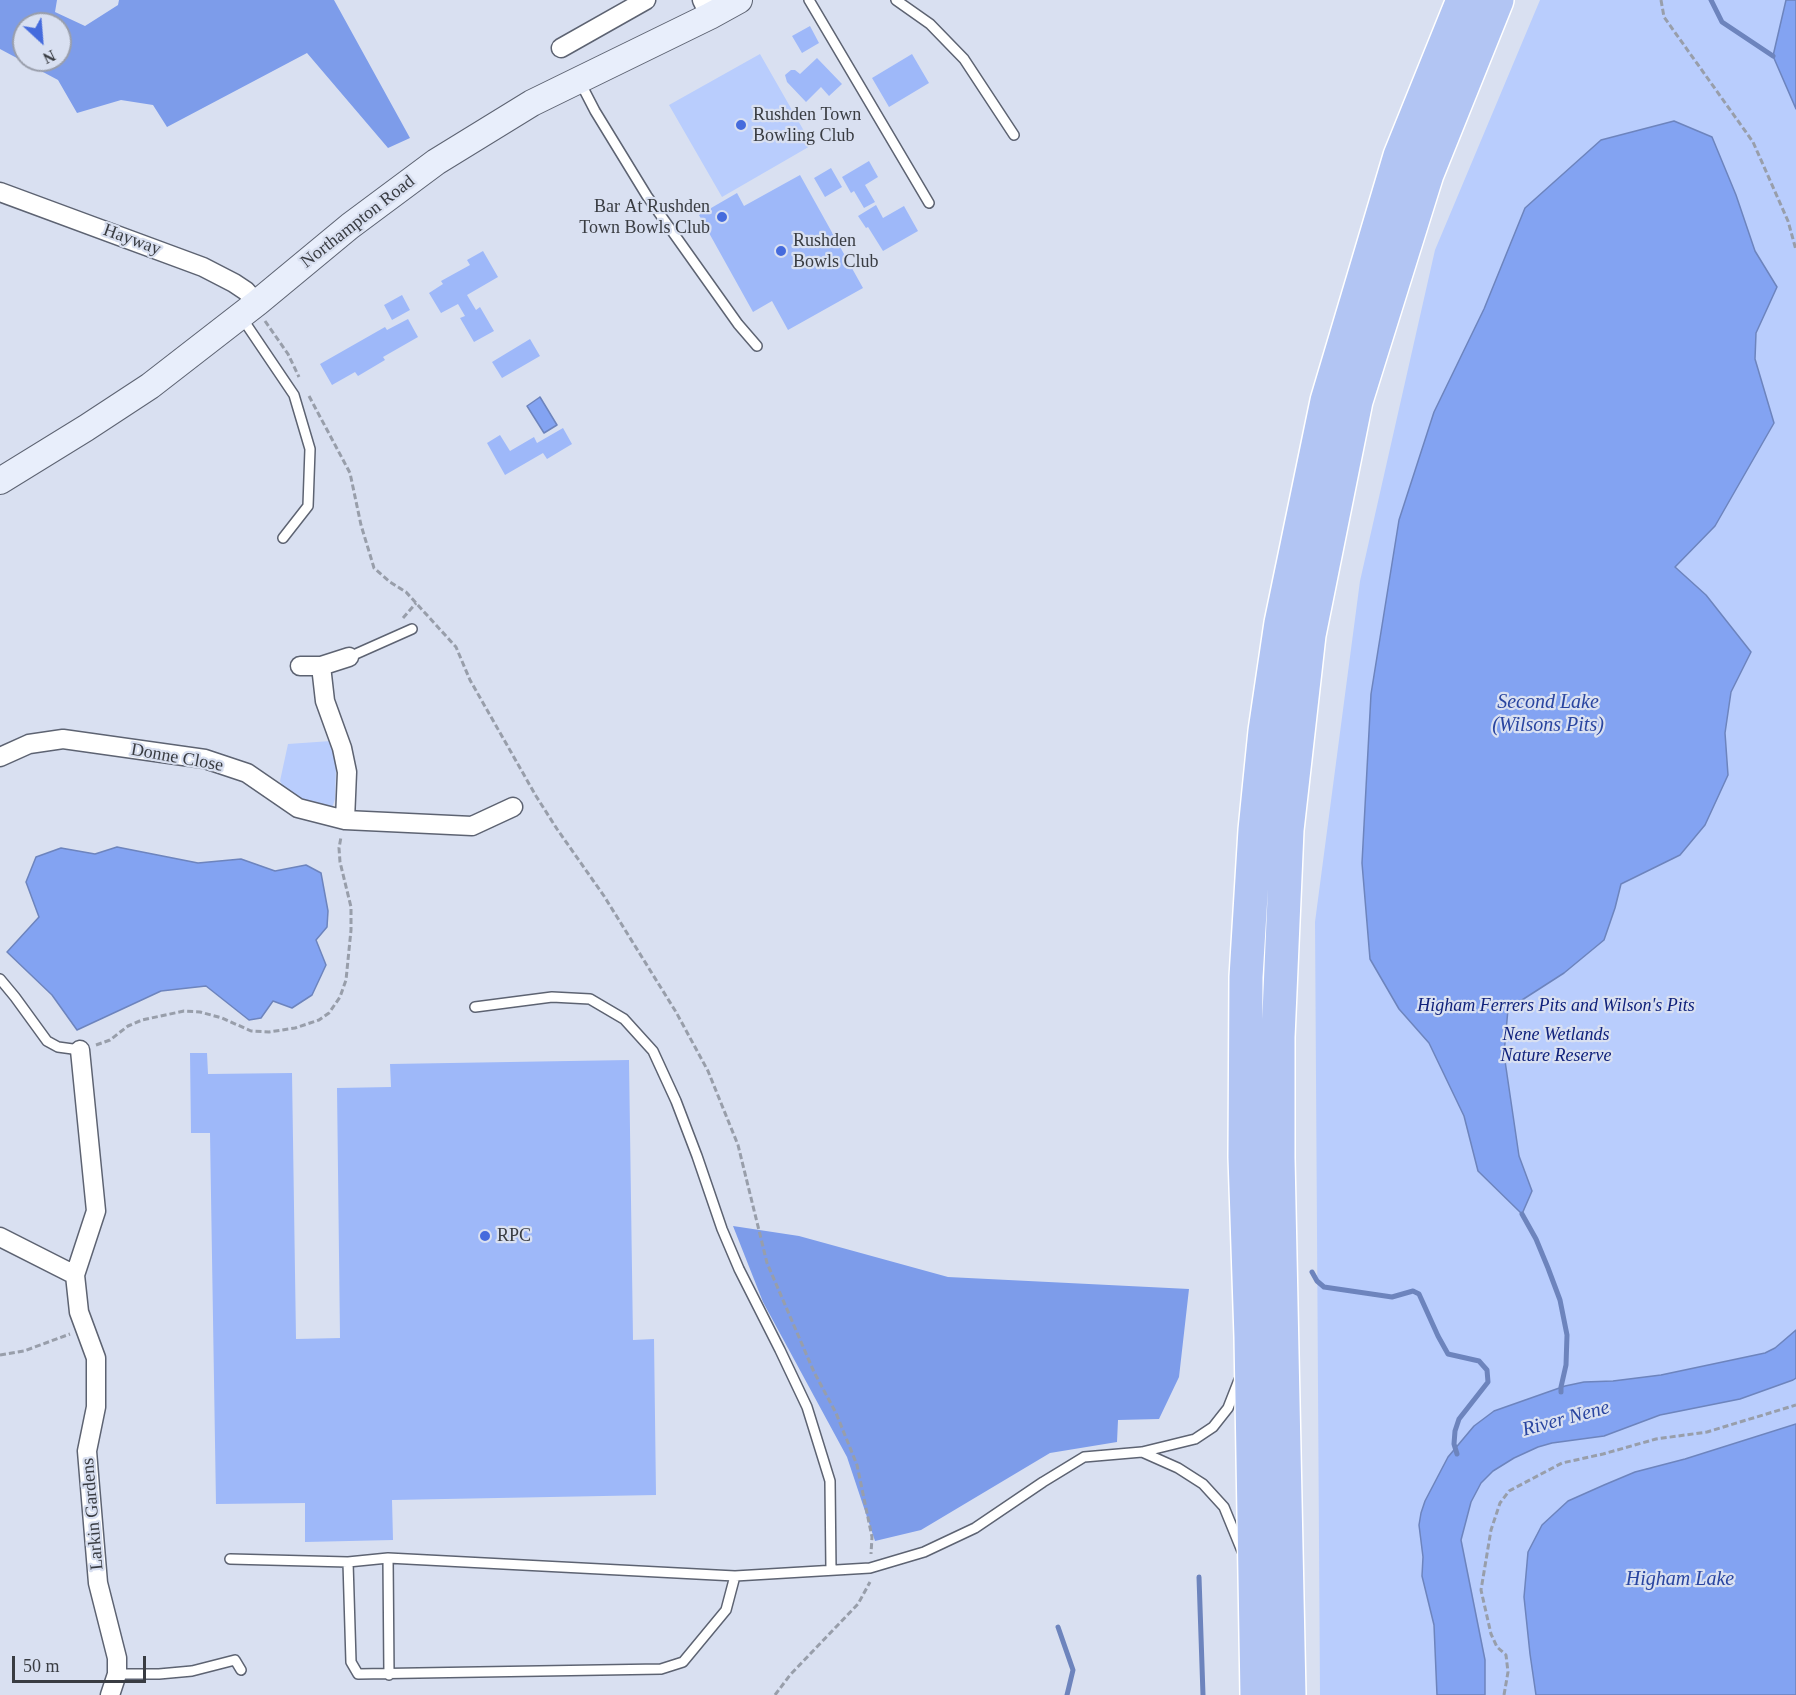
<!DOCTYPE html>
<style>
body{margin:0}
#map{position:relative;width:1796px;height:1695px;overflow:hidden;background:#d9e0f1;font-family:"Times New Roman",serif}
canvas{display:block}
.north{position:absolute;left:12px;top:12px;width:60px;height:60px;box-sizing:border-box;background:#d9e0f1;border:2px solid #999eab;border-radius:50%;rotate:154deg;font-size:16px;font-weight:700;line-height:24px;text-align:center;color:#393c42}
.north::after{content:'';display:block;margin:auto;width:21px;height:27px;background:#456bdd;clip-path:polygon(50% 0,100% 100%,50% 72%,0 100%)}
.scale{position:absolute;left:12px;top:1656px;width:134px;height:27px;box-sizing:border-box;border:3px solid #393c42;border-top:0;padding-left:8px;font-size:18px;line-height:21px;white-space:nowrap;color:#393c42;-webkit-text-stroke:4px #d9e0f1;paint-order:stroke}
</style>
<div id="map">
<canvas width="1796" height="1695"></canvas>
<div class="north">N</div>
<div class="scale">50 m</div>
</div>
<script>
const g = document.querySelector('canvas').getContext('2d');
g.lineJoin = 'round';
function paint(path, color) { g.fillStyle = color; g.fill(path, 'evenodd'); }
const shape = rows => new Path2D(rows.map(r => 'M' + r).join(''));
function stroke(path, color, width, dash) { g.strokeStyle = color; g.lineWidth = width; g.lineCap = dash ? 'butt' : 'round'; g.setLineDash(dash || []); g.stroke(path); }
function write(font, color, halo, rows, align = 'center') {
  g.font = font + ' "Times New Roman",serif'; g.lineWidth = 4.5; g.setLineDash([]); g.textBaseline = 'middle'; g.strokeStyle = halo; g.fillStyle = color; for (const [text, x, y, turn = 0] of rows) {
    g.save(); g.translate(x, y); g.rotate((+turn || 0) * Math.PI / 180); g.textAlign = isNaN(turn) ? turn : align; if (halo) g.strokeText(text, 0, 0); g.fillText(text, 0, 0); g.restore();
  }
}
const green = shape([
 [1540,0,1796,0,1796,1695,1320,1695,1315,922,1360,581,1435,250],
 [760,54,812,145,722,197,669,105],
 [331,741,336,768,335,799,332,808,325,811,286,793,280,781,288,744]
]);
const forest = shape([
 [0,0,57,0,55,12,85,26,118,5,119,0,334,0,410,138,388,148,307,53,167,127,153,105,121,100,77,113,58,80,0,49],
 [24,24,60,24,60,60,24,60],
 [733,1226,799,1236,948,1277,1189,1289,1179,1377,1159,1419,1118,1420,1117,1442,1050,1453,921,1530,875,1541,847,1457,763,1302]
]);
const water = shape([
 [1786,0,1796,0,1796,109,1773,56,1786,0],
 [1674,121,1712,137,1736,195,1755,251,1777,287,1756,333,1755,359,1774,423,1715,526,1675,567,1706,595,1751,652,1731,692,1725,733,1728,775,1705,825,1680,855,1621,884,1615,908,1604,940,1564,973,1508,1009,1504,1054,1519,1156,1532,1191,1522,1214,1478,1171,1464,1116,1429,1043,1399,1009,1370,959,1362,863,1371,694,1399,520,1434,412,1484,309,1525,208,1601,140,1674,121],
 [540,397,557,425,544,433,527,406,540,397],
 [117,847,198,863,241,859,275,871,306,865,321,873,328,911,327,927,316,940,326,965,312,995,292,1008,273,1001,261,1018,249,1020,206,986,161,991,77,1030,52,995,7,952,39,917,26,882,36,857,61,848,95,854,117,847],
 [1796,1330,1796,1378,1793,1380,1740,1399,1660,1415,1604,1436,1552,1443,1538,1447,1514,1458,1493,1471,1481,1483,1471,1502,1461,1540,1485,1660,1485,1695,1437,1695,1434,1625,1422,1576,1423,1557,1419,1525,1421,1513,1425,1501,1448,1457,1474,1426,1494,1411,1565,1386,1584,1382,1613,1381,1661,1375,1765,1353,1775,1348,1796,1330],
 [1796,1424,1796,1695,1536,1695,1530,1654,1524,1597,1528,1552,1542,1525,1568,1501,1604,1485,1635,1472,1685,1459,1796,1424]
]);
const stream = shape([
 [1711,0,1722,22,1773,56],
 [1522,1214,1536,1239,1548,1268,1560,1300,1567,1335,1566,1365,1561,1387,1561,1392],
 [1312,1272,1317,1281,1324,1287,1392,1297,1413,1291,1419,1294,1438,1336,1448,1354,1479,1361,1487,1370,1488,1382,1459,1419,1455,1431,1454,1444,1457,1454],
 [1199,1577,1203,1695],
 [1058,1627,1073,1670,1067,1695]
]);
const building = shape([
 [810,26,819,43,802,53,792,36],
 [912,54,929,83,889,107,872,78],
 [817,58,842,84,829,96,821,87,806,102,787,82,785,75,791,70,795,70,800,74],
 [869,161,878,177,865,185,875,202,864,208,854,191,851,193,842,177],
 [831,168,842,187,825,197,814,178],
 [800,175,863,288,788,330,772,301,753,312,699,215,737,193,744,206],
 [876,205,883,218,904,206,918,231,883,251,868,227,866,228,858,216],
 [483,251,498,277,467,295,476,310,480,307,494,331,474,342,460,318,465,316,458,304,441,313,429,293,443,284,441,281,470,265,467,260],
 [402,295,410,310,392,320,384,305],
 [408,319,418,337,383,357,385,360,358,376,355,372,332,385,320,364,385,327,387,330],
 [530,339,540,356,502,378,492,362],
 [563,428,572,444,547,459,543,453,505,475,487,443,500,435,510,451,534,437,537,443],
 [190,1053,207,1053,208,1074,292,1073,296,1339,340,1338,337,1088,391,1087,390,1064,629,1060,633,1340,654,1339,656,1495,392,1500,393,1540,305,1542,305,1503,216,1504,210,1133,191,1133]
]);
const path = shape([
 [1661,0,1664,17,1753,142,1788,221,1796,250],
 [265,321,288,354,299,377],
 [309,396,350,473,361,525,374,568,390,582,406,592,456,647,470,680,536,796,557,829,604,896,676,1012,708,1071,738,1145,767,1263,814,1372,836,1413,857,1465,872,1537,871,1554],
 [403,618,416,603],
 [96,1045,110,1040,128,1026,142,1020,184,1011,200,1012,222,1018,251,1031,269,1032,295,1028,319,1020,329,1013,340,997,346,980,351,930,351,907,340,862,339,848,341,837],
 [0,1355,24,1351,70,1334],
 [775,1695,790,1675,858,1604,870,1582],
 [1504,1695,1508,1672,1506,1655,1497,1647,1491,1634,1481,1590,1491,1530,1500,1503,1509,1491,1562,1463,1603,1454,1656,1439,1707,1432,1796,1405]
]);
const lane = shape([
 [809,0,929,203],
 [896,0,930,24,964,59,1014,135],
 [580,82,595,111,647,196,738,324,757,346],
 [242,318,294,395,310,449,308,506,283,538],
 [349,657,412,629],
 [0,979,15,997,47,1041,58,1047,80,1050],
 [475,1007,552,997,590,999,624,1019,653,1051,676,1101,697,1156,722,1229,739,1269,780,1350,807,1407,830,1481,831,1570],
 [1142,1452,1178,1468,1203,1484,1224,1507,1242,1551],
 [388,1558,389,1675],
 [230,1559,348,1562,388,1558,735,1576],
 [348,1562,351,1662,358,1674,661,1669,683,1662,726,1610,735,1576,870,1568,924,1552,975,1528,1043,1482,1084,1457,1142,1452,1195,1439,1213,1427,1228,1408,1239,1380],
 [117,1674,159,1674,192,1671,235,1660,241,1670]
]);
const street = shape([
 [702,0,710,16],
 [561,48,646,0],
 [0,192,203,267,234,283,246,291,257,303],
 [300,666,321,666,349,657],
 [321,666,325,701,342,748,347,772,345,820],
 [0,757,29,744,63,739,205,759,247,773,298,808,345,820,472,826,513,807],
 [80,1050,96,1211,75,1275,79,1312,96,1358,96,1407,87,1451,98,1583,117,1658,117,1674,110,1695],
 [0,1237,75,1275]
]);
const secondary = shape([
 [0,481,86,428,150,386,257,303,350,226,436,162,532,103,710,16,739,0]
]);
const highway = shape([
 [1257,1695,1251,1337,1245,1157,1246,977,1255,830,1265,731,1281,623,1327,401,1400,156,1463,0],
 [1289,1695,1278,1158,1278,1037,1287,830,1309,635,1356,401,1427,174,1497,0]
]);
const markers = [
 [741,125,6,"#456bdd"],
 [722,217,6,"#456bdd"],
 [781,251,6,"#456bdd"],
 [485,1236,6,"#456bdd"]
];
const poiNames = [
 ["Rushden Town",753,115],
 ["Bowling Club",753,136],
 ["Bar At Rushden",710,207,"right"],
 ["Town Bowls Club",710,228,"right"],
 ["Rushden",793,241],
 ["Bowls Club",793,262],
 ["RPC",497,1236]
];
const streetNames = [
 ["Northampton Road",358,222,-38],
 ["Hayway",132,240,20],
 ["Donne Close",177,758,10],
 ["Larkin Gardens",93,1514,-95]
];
const parkNames = [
 ["Higham Ferrers Pits and Wilson's Pits",1556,1006],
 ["Nene Wetlands",1556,1035],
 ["Nature Reserve",1556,1056]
];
const waterNames = [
 ["Second Lake",1548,703],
 ["(Wilsons Pits)",1548,726],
 ["River Nene",1566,1419,-15],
 ["Higham Lake",1680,1580]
];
paint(green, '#b9cdfd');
paint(forest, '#7d9cea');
paint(water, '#83a3f2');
stroke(water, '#6d84bd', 1.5);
stroke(stream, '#6d84bd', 5);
paint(building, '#9eb8f9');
stroke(lane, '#5d6372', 12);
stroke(street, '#5d6372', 21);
stroke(secondary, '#5d6372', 28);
stroke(highway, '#fff', 36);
stroke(path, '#989eaa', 3, [6, 3]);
stroke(lane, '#fff', 9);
stroke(street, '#fff', 18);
stroke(secondary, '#e8eefb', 26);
stroke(highway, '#b2c5f3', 33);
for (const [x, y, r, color] of markers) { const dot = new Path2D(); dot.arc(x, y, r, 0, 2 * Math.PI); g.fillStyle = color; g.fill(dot); stroke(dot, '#d9e0f1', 2); }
write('18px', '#393c42', '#d9e0f1', poiNames, 'left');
write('18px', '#393c42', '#d9e0f1', streetNames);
write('italic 18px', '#10227c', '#d9e0f1', parkNames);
write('italic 20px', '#2945a0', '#d9e0f1', waterNames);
</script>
